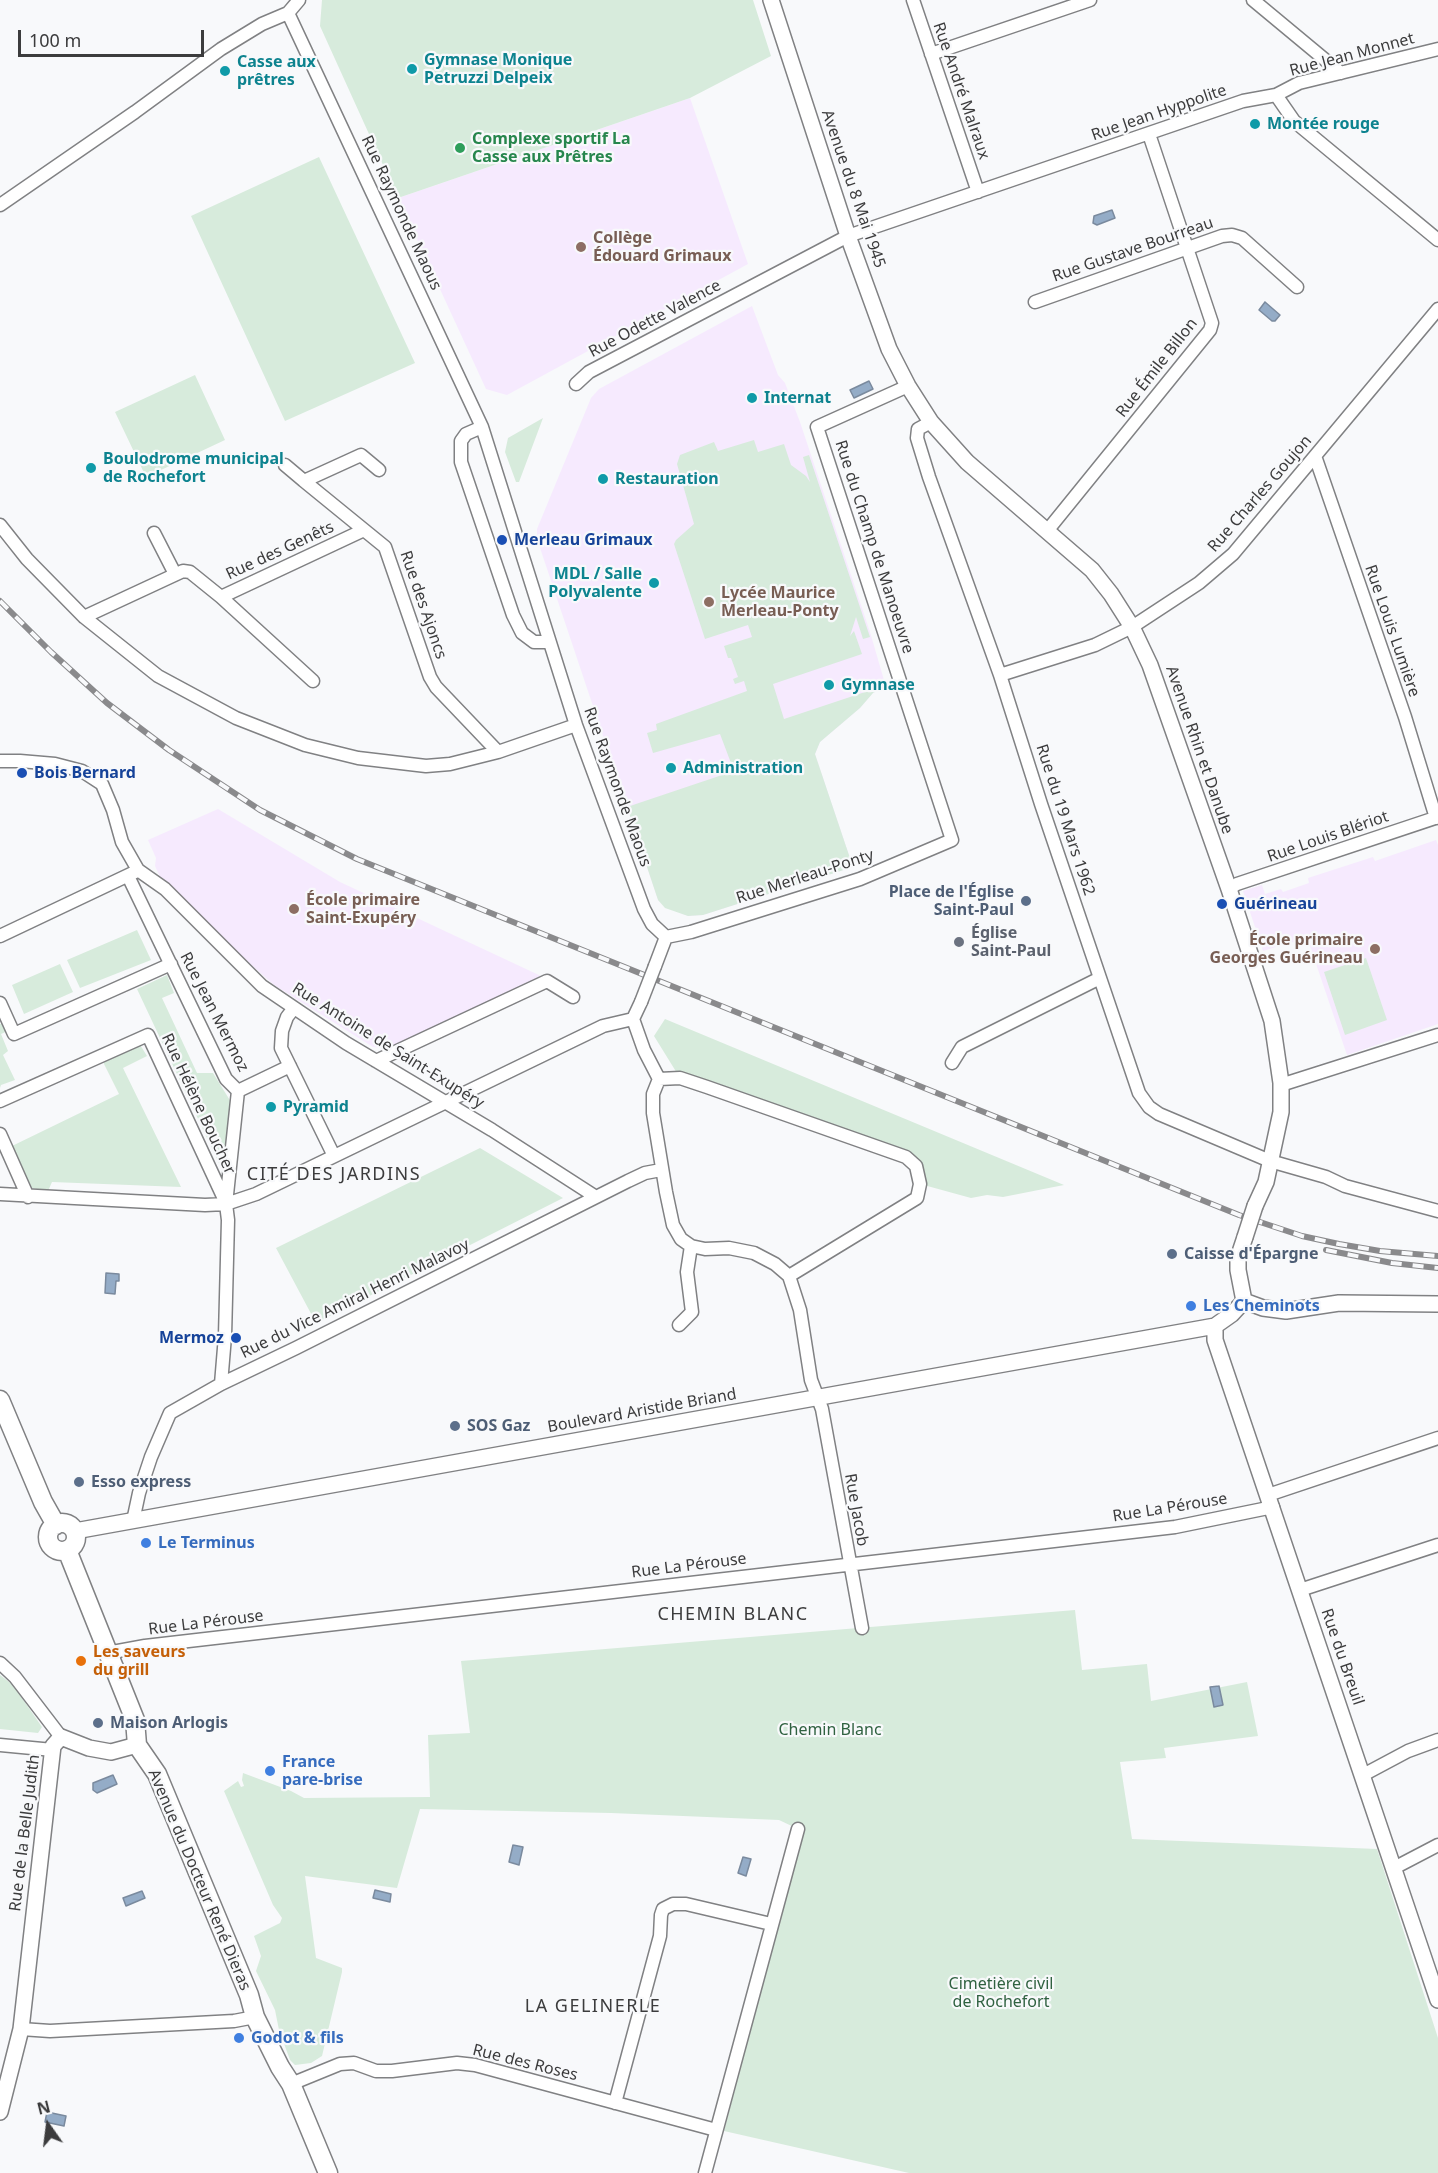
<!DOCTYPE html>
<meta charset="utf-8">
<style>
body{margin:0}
#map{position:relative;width:1438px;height:2173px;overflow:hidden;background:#f8f9fb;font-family:"Noto Sans",sans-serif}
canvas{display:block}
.north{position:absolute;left:18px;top:2095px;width:60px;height:60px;-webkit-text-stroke:4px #f8f9fb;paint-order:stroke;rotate:346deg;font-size:16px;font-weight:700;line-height:24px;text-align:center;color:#3c3c3d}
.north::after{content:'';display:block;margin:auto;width:21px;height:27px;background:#3c3c3d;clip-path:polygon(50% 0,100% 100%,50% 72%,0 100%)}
.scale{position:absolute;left:18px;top:30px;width:186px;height:27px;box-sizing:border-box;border:3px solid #3c3c3d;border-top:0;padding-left:8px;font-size:18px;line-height:21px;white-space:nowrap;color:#3c3c3d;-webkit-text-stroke:4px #f8f9fb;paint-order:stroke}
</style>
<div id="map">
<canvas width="1438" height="2173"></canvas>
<div class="north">N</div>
<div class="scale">100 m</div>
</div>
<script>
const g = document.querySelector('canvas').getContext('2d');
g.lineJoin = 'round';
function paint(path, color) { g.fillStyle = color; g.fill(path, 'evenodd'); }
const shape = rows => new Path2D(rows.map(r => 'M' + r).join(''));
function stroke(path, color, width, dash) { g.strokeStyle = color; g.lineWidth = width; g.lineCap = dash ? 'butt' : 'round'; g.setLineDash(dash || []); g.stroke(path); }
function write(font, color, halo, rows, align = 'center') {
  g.font = font + ' "Noto Sans",sans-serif'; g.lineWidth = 4.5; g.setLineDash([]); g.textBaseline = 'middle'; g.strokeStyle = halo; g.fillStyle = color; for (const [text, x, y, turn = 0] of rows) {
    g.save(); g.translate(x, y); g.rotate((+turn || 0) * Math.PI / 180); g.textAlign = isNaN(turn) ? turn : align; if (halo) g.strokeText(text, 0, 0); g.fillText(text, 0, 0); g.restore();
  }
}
const education = shape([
 [690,98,748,264,507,395,486,389,398,198],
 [752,306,778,375,785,383,800,422,870,632,886,687,873,693,860,708,820,742,815,754,853,867,703,915,688,916,665,907,658,900,537,539,537,529,591,398,599,389],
 [218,809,340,882,541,976,389,1049,373,1047,274,985,218,935,161,879,155,866,156,858,148,840],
 [1436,840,1438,845,1438,1024,1347,1055,1310,946,1292,942,1263,951,1243,891,1262,885,1265,894,1281,889,1283,892,1309,883,1308,878,1373,857,1375,861]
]);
const green = shape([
 [322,0,753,0,771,56,690,98,398,198,320,26],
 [319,157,415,363,285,421,191,216],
 [195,375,225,440,146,477,115,412],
 [543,418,519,482,516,482,505,452,508,438],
 [754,440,758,452,784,444,791,465,806,476,810,482,803,457,809,455,870,637,863,639,856,617,850,636,854,631,862,654,773,684,784,719,886,685,886,687,873,693,860,708,820,742,815,754,853,867,703,915,688,916,665,908,658,900,627,807,734,771,720,734,653,753,647,733,657,730,656,724,747,691,744,681,735,684,733,679,738,677,731,658,728,658,724,646,752,637,748,625,705,639,674,544,676,540,694,524,677,464,680,455,714,442,718,451],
 [137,930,151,960,80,988,67,960],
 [1366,958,1387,1020,1345,1035,1324,972],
 [60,964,73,992,24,1014,12,985],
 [167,975,174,993,162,998,197,1073,213,1073,231,1102,223,1172,137,989],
 [665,1019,1064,1185,1003,1197,987,1195,971,1198,920,1184,916,1166,680,1078,654,1036],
 [4,1023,8,1031,1,1034,8,1051,3,1055,15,1080,1,1085,0,1088,0,1024],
 [139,1043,147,1056,123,1068,181,1187,52,1182,48,1191,31,1188,12,1146,119,1094,102,1060],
 [480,1148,563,1198,316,1323,276,1248],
 [1075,1610,1082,1670,1147,1664,1151,1701,1247,1682,1258,1736,1164,1748,1166,1758,1120,1762,1132,1839,1377,1849,1438,2038,1438,2173,909,2173,724,2131,803,1830,798,1829,779,1820,611,1813,420,1809,397,1888,305,1876,316,1958,342,1968,342,1972,322,2056,311,2063,295,2065,290,2060,279,2030,275,2010,256,1971,261,1956,254,1936,280,1923,282,1918,273,1905,224,1791,238,1781,241,1787,244,1786,242,1780,243,1773,291,1791,304,1798,430,1797,428,1735,470,1733,461,1661],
 [0,1675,13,1685,42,1727,38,1733,0,1729]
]);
const water = shape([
 [1112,210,1115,218,1097,225,1093,223,1094,216,1112,210],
 [1265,302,1280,315,1275,321,1272,321,1259,310,1265,302],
 [869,381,873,389,854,398,850,390,869,381],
 [106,1273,119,1274,119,1281,116,1281,115,1294,105,1293,106,1273],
 [1219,1686,1223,1705,1214,1707,1210,1687,1219,1686],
 [113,1775,117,1784,97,1793,93,1790,93,1783,113,1775],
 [513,1845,523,1847,519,1865,509,1862,513,1845],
 [743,1857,751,1859,746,1876,738,1873,743,1857],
 [375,1890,391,1894,390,1902,373,1898,375,1890],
 [142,1891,145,1898,126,1906,123,1898,142,1891],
 [47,2112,66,2116,64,2126,45,2122,47,2112]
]);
const minor = shape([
 [913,0,978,192],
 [1253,0,1341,73],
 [288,13,482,427,576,725,644,909,652,924,666,937],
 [931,54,1090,0],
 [1276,95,1299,83,1438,49],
 [0,205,135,112,221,49,262,24,288,13,299,0],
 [1035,302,1222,236,1232,235,1242,238,1297,287],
 [576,384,589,372,848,236,1243,101,1276,95,1294,121,1438,240],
 [931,422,918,429,917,438,929,477,1000,675,1041,804,1139,1093,1149,1107,1159,1114,1270,1161,1326,1177,1345,1186,1438,1211],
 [482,427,466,434,461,441,461,462,513,615,522,633,534,642,549,642],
 [1315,456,1405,717,1436,818],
 [285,465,304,481],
 [379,470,361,455,304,481,385,547,430,677,436,687,498,752],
 [0,525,27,559,84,617,158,676,236,718,305,745,358,758,426,766,450,764,498,752,576,725],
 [1047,531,1210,330,1212,323,1149,134],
 [154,533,175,574],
 [221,597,313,681],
 [84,617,183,571,190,572,221,597,364,530],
 [1000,675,1095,645,1132,627,1199,583,1233,554,1438,309],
 [0,761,20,761,55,764,82,771,102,784,113,810,122,842,138,870,165,889,262,986,346,1043,492,1130,596,1197],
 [128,876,226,1079,238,1091,226,1204,228,1220,225,1336,221,1384],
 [1229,889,1237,884,1438,817],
 [0,936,135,872],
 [666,937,691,932,860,879,952,840,817,427,908,386],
 [655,966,666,937],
 [641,1002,633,1019,644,1050,659,1079],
 [0,1003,14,1034,171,964],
 [294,1008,287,1017,282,1031,281,1048,334,1156],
 [376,1061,547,981,573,997],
 [952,1063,962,1047,1100,978],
 [659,1079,653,1094,653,1113,666,1192,673,1225,681,1239,691,1246,705,1249,729,1248,754,1253,775,1264,789,1276,800,1310,811,1380,822,1409,862,1628],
 [659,1079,680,1078,707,1087,906,1157,916,1166,920,1184,917,1198,789,1276],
 [1281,1083,1287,1083,1438,1035],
 [238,1091,290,1066],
 [0,1101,148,1035,226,1203],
 [0,1134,28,1197],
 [0,1194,205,1205,226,1204,256,1194,603,1026,633,1019],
 [679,1325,692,1312,687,1272,691,1246],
 [1268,1495,1438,1438],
 [133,1521,139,1493,151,1457,170,1413,221,1384,296,1348,628,1181,645,1173,661,1170],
 [1300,1590,1438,1545],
 [107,1653,145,1646,1175,1527,1273,1507],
 [0,1663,15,1677,61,1737],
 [0,1745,53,1750],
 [1363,1775,1408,1751,1438,1740],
 [1394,1868,1438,1845],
 [21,2029,50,2031,234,2021,255,2017],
 [291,2084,340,2064,354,2063,376,2071,392,2071,457,2063,475,2065,716,2130],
 [615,2103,660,1936,661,1915,663,1909,673,1904,686,1904,771,1924],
 [705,2173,798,1829]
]);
const tertiary = shape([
 [771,0,848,236,889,349,908,386,931,422,967,462,1092,570,1111,594,1132,627,1150,665,1229,889,1272,1021,1281,1083,1281,1112,1266,1182,1255,1206],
 [1244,1301,1263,1308,1286,1311,1339,1303,1438,1304],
 [1244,1301,1238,1270,1238,1258,1245,1237],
 [1215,1326,1215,1340,1438,2000],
 [75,1531,1215,1326,1232,1314,1244,1301],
 [0,2112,21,2029,53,1746,61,1737,89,1748,111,1752,137,1745]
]);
const secondary = shape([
 [0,1400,43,1502,56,1525],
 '48 1537a14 14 0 1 1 28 0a14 14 0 1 1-28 0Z',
 [67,1550,135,1720,137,1745,157,1774,249,1995,255,2017,280,2067,291,2084,328,2173]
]);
const rail = shape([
 [0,601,51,652,107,703,169,750,260,810,357,859,1239,1215,1302,1236,1339,1244,1380,1251,1438,1256],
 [1326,1250,1392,1263,1438,1268]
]);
const minorBridge = shape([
 [641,1002,655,966]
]);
const tertiaryBridge = shape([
 [1245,1237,1255,1206]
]);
const markers = [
 [412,69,6,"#0f9aa8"],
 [225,71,6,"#0f9aa8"],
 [1255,124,6,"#0f9aa8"],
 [460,148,6,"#2e9e5b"],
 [581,247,6,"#8d6e63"],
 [752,398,6,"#0f9aa8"],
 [91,468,6,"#0f9aa8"],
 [603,479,6,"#0f9aa8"],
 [502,540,6,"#1a4fb4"],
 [654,583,6,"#0f9aa8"],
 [709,602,6,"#8d6e63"],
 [829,685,6,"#0f9aa8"],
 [671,768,6,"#0f9aa8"],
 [22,773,6,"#1a4fb4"],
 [1026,901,6,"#5c6f8a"],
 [1222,904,6,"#1a4fb4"],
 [294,909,6,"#8d6e63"],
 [959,942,6,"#6b7280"],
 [1375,949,6,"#8d6e63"],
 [271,1107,6,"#0f9aa8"],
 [1172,1254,6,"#5c6f8a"],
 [1191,1306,6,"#3f7fe0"],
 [236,1338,6,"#1a4fb4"],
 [455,1426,6,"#5c6f8a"],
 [79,1482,6,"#5c6f8a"],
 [146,1543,6,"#3f7fe0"],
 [81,1661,6,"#e8710a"],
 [98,1723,6,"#5c6f8a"],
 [270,1771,6,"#3f7fe0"],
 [239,2038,6,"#3f7fe0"]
];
const streetNames = [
 ["Rue Jean Monnet",1352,55,-15],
 ["Rue André Malraux",961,91,71],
 ["Rue Jean Hyppolite",1159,113,-19],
 ["Avenue du 8 Mai 1945",853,189,71],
 ["Rue Raymonde Maous",401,213,65],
 ["Rue Gustave Bourreau",1133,250,-19],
 ["Rue Odette Valence",655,319,-28],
 ["Rue Émile Billon",1157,368,-52],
 ["Rue Charles Goujon",1260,494,-49],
 ["Rue du Champ de Manoeuvre",874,547,72],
 ["Rue des Genêts",280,551,-25],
 ["Rue des Ajoncs",423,605,71],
 ["Rue Louis Lumière",1392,631,71],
 ["Avenue Rhin et Danube",1199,750,71],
 ["Rue Raymonde Maous",617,787,70],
 ["Rue du 19 Mars 1962",1065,820,72],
 ["Rue Louis Blériot",1328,837,-19],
 ["Rue Merleau-Ponty",805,877,-18],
 ["Rue Jean Mermoz",214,1012,63],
 ["Rue Antoine de Saint-Exupéry",388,1046,32],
 ["Rue Hélène Boucher",198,1104,65],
 ["Rue du Vice Amiral Henri Malavoy",355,1299,-26],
 ["Boulevard Aristide Briand",642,1411,-10],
 ["Rue La Pérouse",1170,1508,-9],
 ["Rue Jacob",856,1510,80],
 ["Rue La Pérouse",689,1566,-7],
 ["Rue La Pérouse",206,1623,-7],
 ["Rue du Breuil",1342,1657,71],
 ["Rue de la Belle Judith",25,1833,-83],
 ["Avenue du Docteur René Dieras",199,1880,67],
 ["Rue des Roses",525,2063,14]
];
const cultureNames = [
 ["Gymnase Monique",424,60],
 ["Petruzzi Delpeix",424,78],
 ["Casse aux",237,62],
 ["prêtres",237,80],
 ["Montée rouge",1267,124],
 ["Internat",764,398],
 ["Boulodrome municipal",103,459],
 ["de Rochefort",103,477],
 ["Restauration",615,479],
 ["MDL / Salle",642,574,"right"],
 ["Polyvalente",642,592,"right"],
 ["Gymnase",841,685],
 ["Administration",683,768],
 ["Pyramid",283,1107]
];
const leisureNames = [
 ["Complexe sportif La",472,139],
 ["Casse aux Prêtres",472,157]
];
const educationNames = [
 ["Collège",593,238],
 ["Édouard Grimaux",593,256],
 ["Lycée Maurice",721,593],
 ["Merleau-Ponty",721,611],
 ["École primaire",306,900],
 ["Saint-Exupéry",306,918],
 ["École primaire",1363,940,"right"],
 ["Georges Guérineau",1363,958,"right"]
];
const transitNames = [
 ["Merleau Grimaux",514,540],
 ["Bois Bernard",34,773],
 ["Guérineau",1234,904],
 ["Mermoz",224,1338,"right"]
];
const serviceNames = [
 ["Place de l'Église",1014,892,"right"],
 ["Saint-Paul",1014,910,"right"],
 ["Caisse d'Épargne",1184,1254],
 ["SOS Gaz",467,1426],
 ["Esso express",91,1482],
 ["Maison Arlogis",110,1723]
];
const worshipNames = [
 ["Église",971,933],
 ["Saint-Paul",971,951]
];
const shopNames = [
 ["Les Cheminots",1203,1306],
 ["Le Terminus",158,1543],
 ["France",282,1762],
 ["pare-brise",282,1780],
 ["Godot & fils",251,2038]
];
const foodNames = [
 ["Les saveurs",93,1652],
 ["du grill",93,1670]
];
const parkNames = [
 ["Chemin Blanc",830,1730],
 ["Cimetière civil",1001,1984],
 ["de Rochefort",1001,2002]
];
const neighbourhoodNames = [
 ["CITÉ DES JARDINS",334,1175],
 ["CHEMIN BLANC",733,1615],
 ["LA GELINERLE",593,2007]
];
paint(education, '#f6eafe');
paint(green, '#d7ebdc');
paint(water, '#94acc7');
stroke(water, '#7a8a9e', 1.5);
stroke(minor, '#808183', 15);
stroke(tertiary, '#808183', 18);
stroke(secondary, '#808183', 21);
stroke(minor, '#fff', 12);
stroke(tertiary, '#fff', 15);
stroke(secondary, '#fff', 18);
stroke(rail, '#8a8a8c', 6);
stroke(rail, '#f8f9fb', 4, [11]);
stroke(minorBridge, '#808183', 15, []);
stroke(tertiaryBridge, '#808183', 18, []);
stroke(minorBridge, '#fff', 12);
stroke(tertiaryBridge, '#fff', 15);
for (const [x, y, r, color] of markers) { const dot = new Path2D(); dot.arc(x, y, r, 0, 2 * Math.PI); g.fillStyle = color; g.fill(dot); stroke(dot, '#f8f9fb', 2); }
write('16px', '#3c3c3d', '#f8f9fb', streetNames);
write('bold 16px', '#0d838f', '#f8f9fb', cultureNames, 'left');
write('bold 16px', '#27864d', '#f8f9fb', leisureNames, 'left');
write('bold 16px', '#785e54', '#f8f9fb', educationNames, 'left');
write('bold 16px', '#164399', '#f8f9fb', transitNames, 'left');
write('bold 16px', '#4e5e75', '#f8f9fb', serviceNames, 'left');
write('bold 16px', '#5b616d', '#f8f9fb', worshipNames, 'left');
write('bold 16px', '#366cbe', '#f8f9fb', shopNames, 'left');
write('bold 16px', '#c56008', '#f8f9fb', foodNames, 'left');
write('16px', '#306241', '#f8f9fb', parkNames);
g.letterSpacing = '1.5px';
write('18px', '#3c3c3d', '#f8f9fb', neighbourhoodNames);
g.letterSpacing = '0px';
</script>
